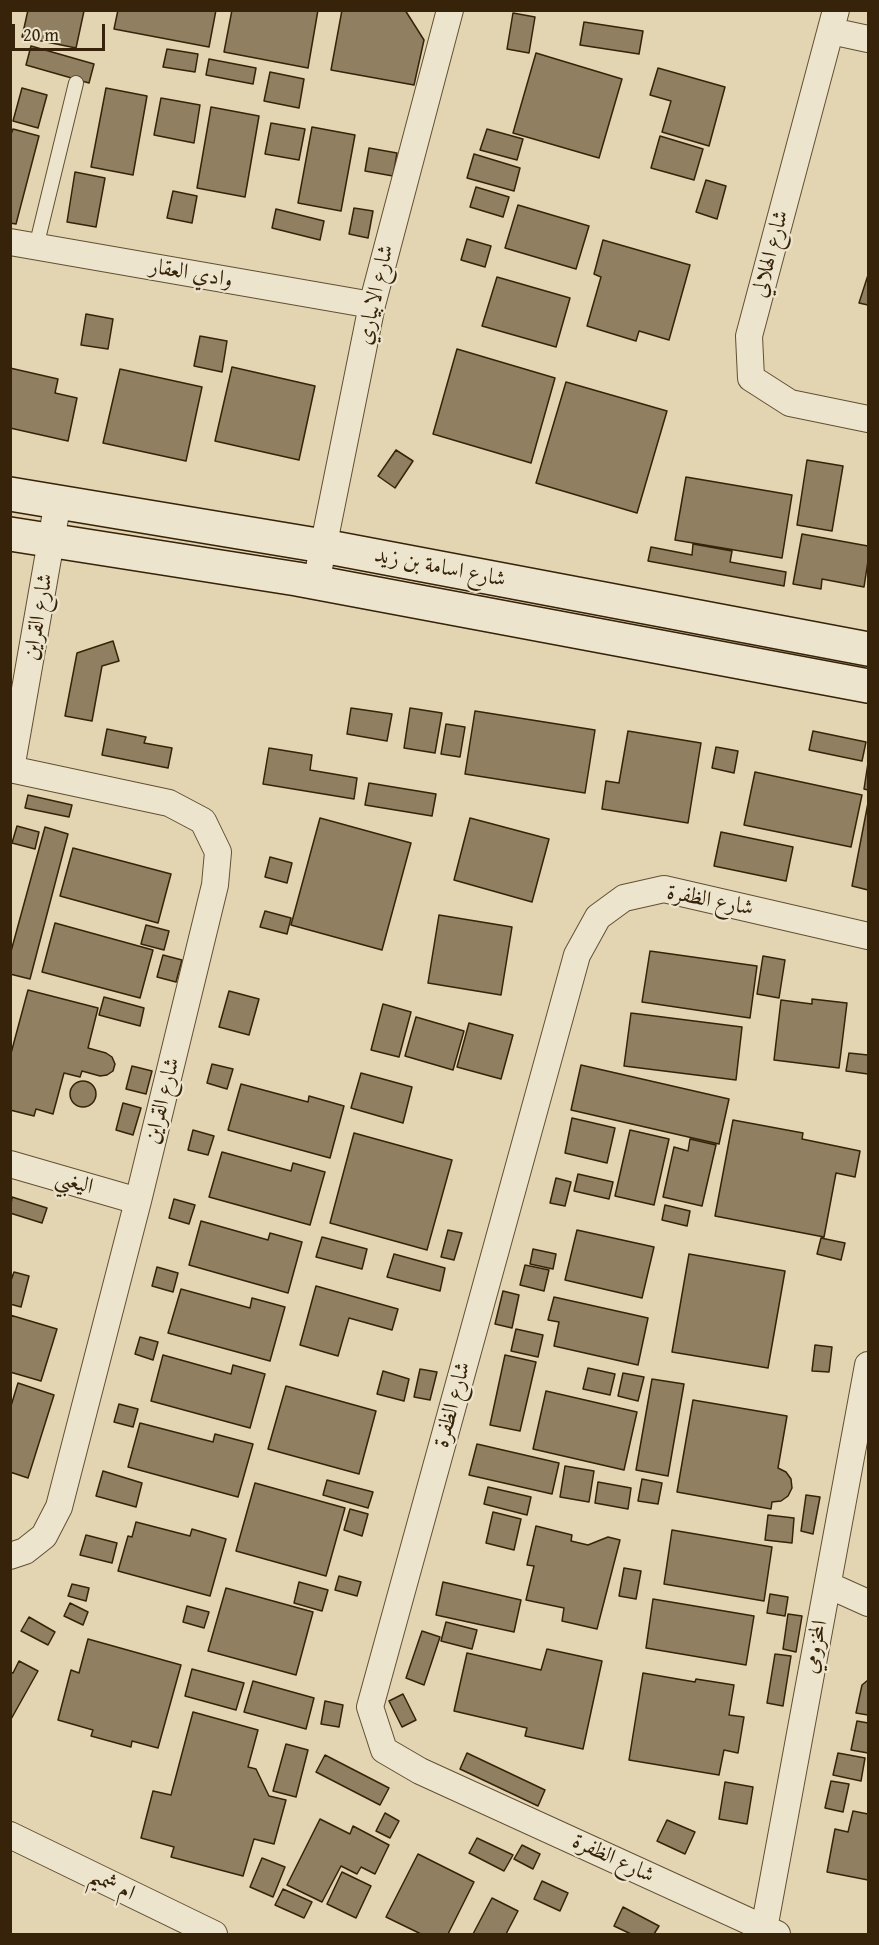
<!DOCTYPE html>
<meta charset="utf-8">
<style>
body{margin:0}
#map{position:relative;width:879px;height:1945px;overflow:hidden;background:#e3d5b2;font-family:"Gentium Book Plus",serif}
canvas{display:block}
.frame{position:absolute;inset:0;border:12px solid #362309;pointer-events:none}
.scale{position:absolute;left:12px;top:24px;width:93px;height:27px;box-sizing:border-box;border:3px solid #362309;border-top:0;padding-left:8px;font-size:18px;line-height:21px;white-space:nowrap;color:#362309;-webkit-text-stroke:4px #ede4cd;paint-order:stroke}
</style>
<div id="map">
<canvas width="879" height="1945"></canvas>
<div class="frame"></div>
<div class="scale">20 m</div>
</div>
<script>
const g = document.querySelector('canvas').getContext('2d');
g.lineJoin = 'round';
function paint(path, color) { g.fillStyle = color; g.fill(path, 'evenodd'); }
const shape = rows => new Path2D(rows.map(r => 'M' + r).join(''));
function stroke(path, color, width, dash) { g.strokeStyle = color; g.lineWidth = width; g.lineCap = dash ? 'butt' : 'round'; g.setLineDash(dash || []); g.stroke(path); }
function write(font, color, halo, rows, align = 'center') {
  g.font = font + ' "Gentium Book Plus",Amiri,serif'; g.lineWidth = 4.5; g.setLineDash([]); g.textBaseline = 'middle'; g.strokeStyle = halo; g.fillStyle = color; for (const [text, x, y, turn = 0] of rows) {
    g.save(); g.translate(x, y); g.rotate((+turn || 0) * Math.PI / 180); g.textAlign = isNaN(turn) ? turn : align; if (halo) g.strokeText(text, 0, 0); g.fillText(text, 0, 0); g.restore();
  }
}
const building = shape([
 [28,10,84,11,76,48,22,37,28,10],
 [118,10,216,10,209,47,114,29,118,10],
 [232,10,318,10,308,68,224,52,232,10],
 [342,10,405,10,424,40,414,85,331,70,342,10],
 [513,13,535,17,529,53,507,49,513,13],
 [584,22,643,31,639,54,580,45,584,22],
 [31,46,94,64,89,83,26,65,31,46],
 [167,49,198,54,195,72,163,67,167,49],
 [536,53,622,79,599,158,513,133,536,53],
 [209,59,256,68,253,84,206,75,209,59],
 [658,68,725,87,709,146,662,132,671,101,650,95,658,68],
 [270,72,304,79,299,108,264,101,270,72],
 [22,88,47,95,38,128,13,121,22,88],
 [106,88,147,96,133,175,91,167,106,88],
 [161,98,200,105,194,143,154,135,161,98],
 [211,107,259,116,245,197,197,188,211,107],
 [271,123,305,129,299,160,265,154,271,123],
 [312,127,355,135,341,211,298,203,312,127],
 [13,129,39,136,16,224,10,223,10,137,13,129],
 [487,129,523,139,517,160,480,150,487,129],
 [660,136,703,149,694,180,651,168,660,136],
 [369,148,397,153,393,176,365,171,369,148],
 [474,154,520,168,514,191,467,178,474,154],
 [75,172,105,178,96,227,67,222,75,172],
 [706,180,726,186,717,219,696,212,706,180],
 [476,187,509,197,503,217,470,207,476,187],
 [173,191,197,196,192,223,167,218,173,191],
 [518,205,589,226,576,269,505,248,518,205],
 [354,208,373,211,368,238,349,234,354,208],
 [276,209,324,221,320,240,272,228,276,209],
 [467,239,491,246,485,267,461,260,467,239],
 [603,240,690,265,669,340,639,331,636,341,587,326,601,277,594,274,603,240],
 [868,275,868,305,859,303,868,275],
 [497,277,570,298,556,347,482,326,497,277],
 [86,314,113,319,108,349,81,345,86,314],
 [200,336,227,341,222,372,194,366,200,336],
 [457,349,555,378,531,463,433,434,457,349],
 [232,367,315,386,299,460,215,441,232,367],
 [10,368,58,379,55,393,77,398,68,441,10,428,10,368],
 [120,369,202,387,186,461,103,443,120,369],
 [566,382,667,411,637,513,536,483,566,382],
 [396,450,413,461,395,488,378,476,396,450],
 [807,460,843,466,832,531,797,525,807,460],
 [686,477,792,495,782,558,675,540,686,477],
 [802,534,868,546,868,561,864,587,822,579,821,589,793,584,802,534],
 [693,544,732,551,730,562,786,572,784,586,648,561,651,547,692,555,693,544],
 [113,641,119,661,102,666,92,721,65,716,77,653,113,641],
 [351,708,392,714,387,741,347,734,351,708],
 [410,708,442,713,435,753,404,748,410,708],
 [475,711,595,730,585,793,465,774,475,711],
 [446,724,465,727,460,757,441,754,446,724],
 [107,729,146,737,144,743,172,748,168,768,102,755,107,729],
 [628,731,701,743,688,823,602,809,606,781,619,783,628,731],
 [813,731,866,742,862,761,809,750,813,731],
 [716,747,738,751,734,773,712,768,716,747],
 [269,748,312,755,310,770,357,778,354,799,263,784,269,748],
 [868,763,868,790,864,789,868,763],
 [755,772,862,795,851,847,744,825,755,772],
 [369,783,436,794,432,816,365,805,369,783],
 [28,795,72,805,69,817,25,808,28,795],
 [868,803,868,890,852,886,868,803],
 [320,818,411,843,382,950,291,925,320,818],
 [470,818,549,839,532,902,454,880,470,818],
 [17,826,39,832,35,849,12,843,17,826],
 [45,827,68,834,30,979,10,974,10,955,45,827],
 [721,832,793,847,786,881,714,866,721,832],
 [73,848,171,874,158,923,60,896,73,848],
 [270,857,292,863,287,883,265,877,270,857],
 [265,911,291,918,287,934,260,927,265,911],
 [439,915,512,927,501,995,428,983,439,915],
 [55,923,153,950,140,998,42,972,55,923],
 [146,925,169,931,164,950,141,944,146,925],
 [650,951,757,966,750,1018,642,1002,650,951],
 [163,955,182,960,176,982,157,977,163,955],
 [763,956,785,960,779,998,757,994,763,956],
 [28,990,98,1008,88,1048,106,1053,112,1057,115,1064,113,1071,107,1075,100,1076,82,1071,80,1077,64,1073,53,1114,36,1109,34,1116,10,1110,10,1057,28,990],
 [229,991,259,999,249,1035,219,1027,229,991],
 [104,997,144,1008,140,1026,99,1015,104,997],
 [812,999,847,1003,839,1068,774,1060,781,1000,812,1004,812,999],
 [383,1004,411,1012,399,1057,371,1050,383,1004],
 [631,1013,742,1027,736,1080,624,1066,631,1013],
 [416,1017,464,1031,453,1070,405,1056,416,1017],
 [469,1023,513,1035,501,1079,457,1067,469,1023],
 [849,1053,868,1055,868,1074,846,1071,849,1053],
 [212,1064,233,1069,227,1089,207,1083,212,1064],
 [581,1065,729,1099,719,1144,571,1110,581,1065],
 [132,1066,152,1071,146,1094,126,1089,132,1066],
 [361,1073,412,1087,403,1123,351,1108,361,1073],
 '70 1094a13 13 0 1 1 26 0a13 13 0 1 1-26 0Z',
 [241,1084,308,1102,309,1096,344,1106,330,1158,228,1130,241,1084],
 [123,1103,141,1108,133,1135,116,1130,123,1103],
 [572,1118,615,1128,607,1163,565,1153,572,1118],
 [733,1120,803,1133,802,1139,860,1151,855,1177,836,1173,824,1237,715,1216,733,1120],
 [193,1130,214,1136,208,1155,188,1150,193,1130],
 [630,1130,669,1139,654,1205,615,1196,630,1130],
 [354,1133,452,1160,427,1250,330,1223,354,1133],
 [690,1139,716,1145,702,1206,663,1197,674,1147,688,1151,690,1139],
 [222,1152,291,1171,293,1163,325,1172,310,1225,209,1197,222,1152],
 [578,1174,613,1182,609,1199,574,1191,578,1174],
 [556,1178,571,1182,565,1206,550,1203,556,1178],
 [12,1197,47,1208,42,1223,10,1213,12,1197],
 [174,1199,195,1205,189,1224,169,1218,174,1199],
 [665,1205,690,1211,687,1226,662,1220,665,1205],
 [201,1221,268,1240,270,1233,302,1242,288,1293,189,1265,201,1221],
 [448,1230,462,1233,454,1260,441,1257,448,1230],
 [577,1230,654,1247,642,1298,565,1280,577,1230],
 [322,1237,367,1249,362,1269,316,1257,322,1237],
 [821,1238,845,1243,841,1260,817,1254,821,1238],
 [533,1249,556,1254,553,1269,530,1264,533,1249],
 [394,1254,445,1268,440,1291,387,1277,394,1254],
 [689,1254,785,1271,768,1368,672,1352,689,1254],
 [525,1265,549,1270,544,1291,520,1285,525,1265],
 [157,1267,178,1273,173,1292,152,1286,157,1267],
 [14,1272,29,1276,21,1307,10,1304,10,1283,14,1272],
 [316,1286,398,1309,392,1330,349,1318,338,1356,300,1345,316,1286],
 [181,1289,250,1308,252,1298,285,1307,270,1361,168,1333,181,1289],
 [503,1291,519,1295,512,1328,495,1324,503,1291],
 [554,1297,648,1318,638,1365,554,1346,559,1322,548,1320,554,1297],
 [10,1315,57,1329,41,1381,10,1372,10,1315],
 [516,1329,543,1335,538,1357,511,1351,516,1329],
 [140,1337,158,1342,153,1360,135,1354,140,1337],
 [815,1345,832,1347,829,1372,812,1371,815,1345],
 [163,1355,231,1374,233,1365,265,1374,250,1428,151,1401,163,1355],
 [505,1355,536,1362,520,1431,490,1425,505,1355],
 [588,1368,615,1374,610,1395,583,1389,588,1368],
 [420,1369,437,1372,430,1400,414,1397,420,1369],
 [383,1371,409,1379,404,1401,377,1394,383,1371],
 [623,1373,644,1377,638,1401,618,1396,623,1373],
 [652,1379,684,1384,668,1476,636,1470,652,1379],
 [18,1383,54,1395,28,1478,10,1472,10,1409,18,1383],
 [286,1386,376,1411,359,1474,268,1449,286,1386],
 [546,1391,637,1412,624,1470,533,1449,546,1391],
 [693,1400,787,1416,778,1468,786,1472,791,1479,792,1488,788,1496,781,1501,772,1502,771,1509,677,1492,693,1400],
 [119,1404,138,1409,133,1427,114,1422,119,1404],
 [140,1423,213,1442,215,1434,253,1444,238,1497,128,1467,140,1423],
 [477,1444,559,1463,552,1494,469,1475,477,1444],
 [565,1466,594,1471,589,1502,560,1497,565,1466],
 [103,1471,142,1483,136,1507,96,1496,103,1471],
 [642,1479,662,1483,658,1504,638,1501,642,1479],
 [327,1480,373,1492,368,1508,323,1495,327,1480],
 [598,1482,631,1488,628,1509,595,1503,598,1482],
 [255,1483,345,1508,326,1576,236,1551,255,1483],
 [488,1487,531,1497,527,1515,484,1504,488,1487],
 [806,1495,820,1497,813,1534,801,1531,806,1495],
 [350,1509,368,1514,362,1536,344,1530,350,1509],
 [493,1512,521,1519,514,1550,486,1543,493,1512],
 [768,1515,794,1518,792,1543,765,1540,768,1515],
 [136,1522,190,1536,192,1529,226,1539,210,1596,118,1571,128,1536,132,1537,136,1522],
 [536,1526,572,1535,571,1541,588,1545,608,1537,620,1540,597,1629,562,1621,564,1608,526,1600,534,1566,527,1565,536,1526],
 [672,1530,772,1547,764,1601,664,1584,672,1530],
 [86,1535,117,1543,112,1563,80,1555,86,1535],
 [624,1568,641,1571,636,1599,619,1596,624,1568],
 [339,1576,361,1582,357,1596,335,1590,339,1576],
 [299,1582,328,1590,322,1611,294,1603,299,1582],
 [443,1582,521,1600,514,1632,436,1615,443,1582],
 [72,1584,89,1588,86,1601,68,1596,72,1584],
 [226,1588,313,1612,296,1675,208,1651,226,1588],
 [770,1594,788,1597,785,1616,767,1613,770,1594],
 [653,1599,754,1616,746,1665,646,1648,653,1599],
 [70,1603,88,1612,83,1625,64,1616,70,1603],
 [187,1606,209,1612,204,1628,183,1622,187,1606],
 [788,1614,802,1616,796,1652,783,1649,788,1614],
 [29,1617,55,1632,48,1645,21,1631,29,1617],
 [446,1622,477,1630,472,1649,441,1641,446,1622],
 [422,1631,440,1637,424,1685,406,1678,422,1631],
 [88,1639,181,1665,158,1748,132,1741,131,1747,91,1736,93,1730,58,1720,71,1670,79,1673,88,1639],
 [547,1649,602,1661,583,1749,525,1736,527,1728,454,1711,467,1653,541,1670,547,1649],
 [775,1654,791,1656,783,1706,767,1703,775,1654],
 [19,1661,38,1671,10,1721,10,1672,13,1673,19,1661],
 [192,1669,244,1683,236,1710,185,1696,192,1669],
 [643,1673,695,1682,696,1679,734,1685,729,1715,744,1717,738,1753,724,1750,719,1775,629,1760,643,1673],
 [868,1680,868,1715,856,1713,862,1685,868,1680],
 [253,1681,314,1698,306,1729,244,1712,253,1681],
 [403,1694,416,1720,402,1727,389,1701,403,1694],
 [325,1701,343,1705,339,1727,321,1724,325,1701],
 [193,1712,258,1730,248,1767,256,1769,269,1796,286,1800,274,1844,254,1839,243,1876,171,1857,174,1847,141,1838,153,1791,171,1795,193,1712],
 [857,1721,868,1723,868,1753,851,1750,857,1721],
 [286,1744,308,1750,296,1797,273,1791,286,1744],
 [467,1753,545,1790,538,1806,460,1769,467,1753],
 [838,1753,865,1758,861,1781,833,1775,838,1753],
 [325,1755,389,1788,380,1805,316,1772,325,1755],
 [831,1781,849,1784,843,1812,825,1808,831,1781],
 [725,1782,753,1787,747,1824,719,1819,725,1782],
 [853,1811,868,1814,868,1880,827,1872,835,1829,848,1832,853,1811],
 [385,1813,399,1821,390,1838,376,1831,385,1813],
 [320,1819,350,1834,353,1826,389,1845,375,1874,361,1867,357,1874,341,1866,322,1902,287,1885,320,1819],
 [667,1820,695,1832,685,1854,657,1841,667,1820],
 [477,1838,513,1855,504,1871,469,1853,477,1838],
 [522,1845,540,1854,533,1869,514,1859,522,1845],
 [418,1854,474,1882,448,1934,421,1934,386,1917,418,1854],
 [262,1858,285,1867,273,1897,250,1887,262,1858],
 [342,1872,371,1886,356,1918,327,1904,342,1872],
 [542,1881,568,1893,560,1911,534,1899,542,1881],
 [283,1889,312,1902,304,1918,275,1905,283,1889],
 [492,1898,518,1911,506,1934,473,1934,492,1898],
 [623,1907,659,1926,654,1934,631,1934,614,1926,623,1907]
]);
const lane = shape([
 [36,247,76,83]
]);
const street = shape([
 [836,10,749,336,751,378,790,403,868,419],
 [831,31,868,39],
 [10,242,372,305],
 [316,583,372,305,450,10],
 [10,769,169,803,203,821,218,852,215,885,138,1201,59,1507,44,1536,25,1551,10,1556],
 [11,769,58,501],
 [10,1164,138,1201],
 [828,1585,868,1603],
 [10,1835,214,1934],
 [764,1929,868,1365],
 [777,1934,420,1771,384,1750,370,1707,577,955,598,917,624,898,664,889,868,936]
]);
const secondary = shape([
 [10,494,323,546,868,649],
 [10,534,297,579,868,686]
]);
const streetNames = [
 ["شارع الهلالي",771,254,-75],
 ["وادي العقار",191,274,10],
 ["شارع الابياري",376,295,-77],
 ["شارع اسامة بن زيد",440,568,11],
 ["شارع القراين",39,617,-80],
 ["شارع الظفرة",710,901,11],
 ["شارع القراين",163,1101,-76],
 ["اليغبي",74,1183,16],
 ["شارع الظفرة",453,1405,-75],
 ["المخزومي",816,1647,-79],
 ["شارع الظفرة",613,1859,25],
 ["ام شميم",112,1885,26]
];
paint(building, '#908061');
stroke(building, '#362309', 1.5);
stroke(lane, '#615033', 16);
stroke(street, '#615033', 28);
stroke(secondary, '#362309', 36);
stroke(lane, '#ede4cd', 14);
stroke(street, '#ede4cd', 26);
stroke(secondary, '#ede4cd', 33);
write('22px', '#362309', '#ede4cd', streetNames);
</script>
